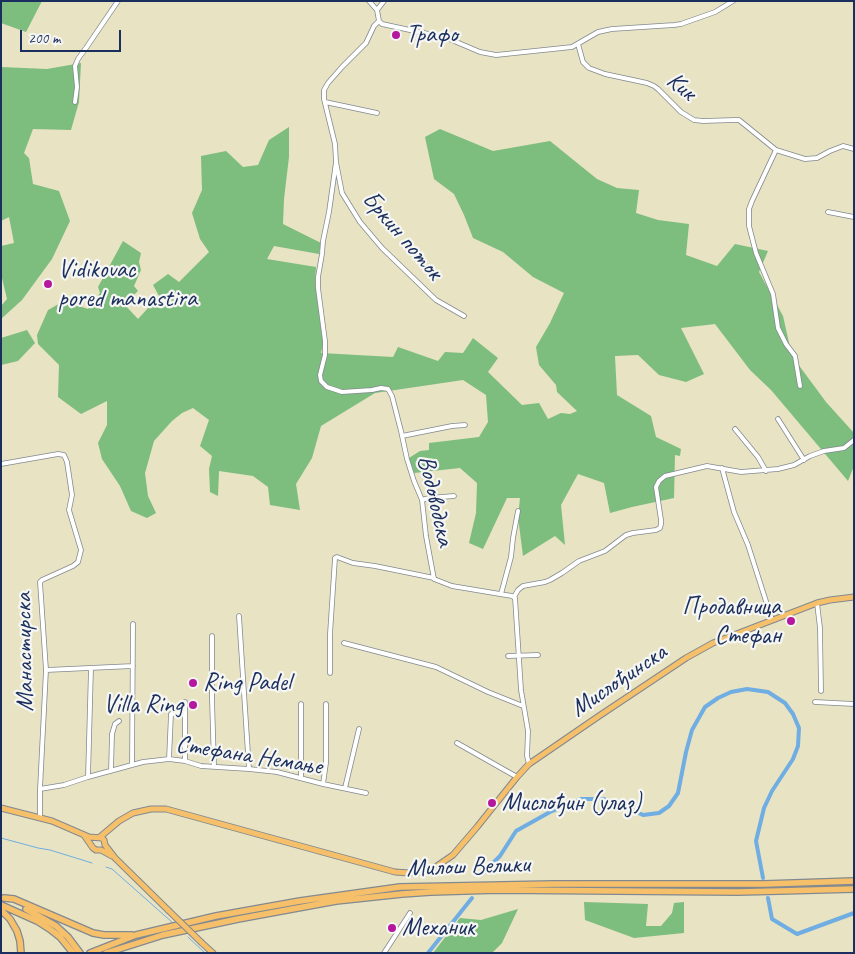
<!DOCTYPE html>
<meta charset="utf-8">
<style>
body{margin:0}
#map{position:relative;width:855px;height:954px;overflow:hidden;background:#e8e3c3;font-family:Caveat,sans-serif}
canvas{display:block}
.frame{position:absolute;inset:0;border:2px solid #1b2f5e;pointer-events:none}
.scale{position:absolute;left:20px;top:30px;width:101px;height:22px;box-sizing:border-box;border:2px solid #1b2f5e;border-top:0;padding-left:6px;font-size:15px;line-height:18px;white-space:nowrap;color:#1b2f5e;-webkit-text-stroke:4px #f6f6f2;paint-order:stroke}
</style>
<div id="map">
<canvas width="855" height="954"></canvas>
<div class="frame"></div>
<div class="scale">200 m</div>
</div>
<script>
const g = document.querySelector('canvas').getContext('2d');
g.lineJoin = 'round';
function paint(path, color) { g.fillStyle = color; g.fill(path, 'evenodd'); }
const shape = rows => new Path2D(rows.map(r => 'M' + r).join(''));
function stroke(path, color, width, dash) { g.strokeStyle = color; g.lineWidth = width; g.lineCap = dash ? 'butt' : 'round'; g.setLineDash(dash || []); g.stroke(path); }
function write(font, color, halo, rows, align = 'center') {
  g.font = font + ' Caveat,sans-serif'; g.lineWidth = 4.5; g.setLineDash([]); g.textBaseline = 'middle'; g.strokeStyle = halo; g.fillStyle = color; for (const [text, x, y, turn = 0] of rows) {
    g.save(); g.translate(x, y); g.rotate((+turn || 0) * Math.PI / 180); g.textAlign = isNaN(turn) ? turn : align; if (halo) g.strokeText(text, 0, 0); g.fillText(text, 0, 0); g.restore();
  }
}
const forest = shape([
 [1,1,42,1,26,32,1,23],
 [81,63,79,102,71,130,33,129,24,153,29,158,33,184,59,191,70,221,52,259,22,300,1,319,1,306,7,299,1,274,1,246,14,243,9,217,1,221,1,67,47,69],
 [289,127,289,157,284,199,283,224,321,243,319,254,274,246,267,259,316,267,315,282,323,344,321,353,393,357,398,347,438,361,445,352,463,353,473,338,498,358,488,372,522,405,539,403,548,419,561,413,570,414,577,411,557,392,556,385,539,365,536,347,550,323,564,293,533,277,503,252,473,238,464,215,454,194,434,179,425,137,440,129,493,151,550,141,597,179,617,188,639,190,636,213,658,220,689,224,686,255,717,266,735,244,768,251,759,272,783,316,792,356,826,402,854,433,854,466,848,481,771,390,750,370,715,324,681,328,704,374,686,382,659,375,638,355,615,356,617,395,651,416,656,437,681,449,680,456,675,455,674,498,632,507,610,513,604,483,578,474,561,505,565,545,555,536,523,556,518,517,520,498,507,498,483,549,469,543,476,513,477,483,460,468,414,473,409,458,420,451,429,450,429,443,479,437,488,422,486,395,463,380,375,393,321,426,312,458,296,484,300,510,270,505,268,487,253,476,219,471,218,496,210,492,209,469,212,456,200,446,209,420,193,408,182,413,172,421,154,441,145,473,148,496,156,513,147,518,131,511,120,486,102,459,98,443,107,425,107,401,81,414,58,397,59,365,38,344,37,335,48,310,64,301,88,309,100,293,98,287,123,241,141,253,139,262,141,270,134,286,138,291,124,304,138,319,159,296,153,285,168,274,179,282,209,252,200,239,192,213,202,190,201,156,226,151,243,167,258,165,269,140],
 [27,330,35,343,18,361,1,365,1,338],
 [584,902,648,904,646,926,661,926,672,913,674,903,684,902,684,933,634,938,585,920],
 [518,909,502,943,492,953,433,953,460,918,481,920]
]);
const stream = shape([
 [1,838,38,848,50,850,92,863],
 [106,867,112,869,173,923],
 [188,937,205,953]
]);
const canal = shape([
 [482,874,500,856,516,831,550,812,581,799,604,799,628,808,643,815,659,813,669,806,678,793,686,752,692,730,705,707,718,698,731,692,747,689,768,692,785,703,793,714,799,728,798,746,793,759,772,791,764,808,756,841,763,878],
 [768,898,772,919,797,934,854,913],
 [428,953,472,898]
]);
const minor = shape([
 [369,1,377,10],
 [384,1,377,10,379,21,382,24,447,38,480,52,496,55,572,47,598,32,612,29,674,25,681,24,715,12,733,1],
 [379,21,374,26,366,43,342,67,328,83,324,90,324,99,335,144,336,162,342,193,360,222,382,248,436,300,464,316],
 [578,44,583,62,589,68,605,74,647,83,654,86,658,89,681,112,694,120,703,121,735,120,739,120,776,150,805,159,817,158,830,151,843,146,854,149],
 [75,102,77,87,75,66,78,59,86,48,118,1],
 [325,102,377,113],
 [776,150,752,201,749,209,749,226,756,253,773,294,778,328,786,344,795,356,800,386],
 [336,162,329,212,323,241,322,254,318,277,318,288,325,341,325,355,320,375,321,381,327,387,342,392,372,390,381,388,388,389,392,396,401,431,407,459,414,481,422,500,426,536,434,579,452,586,512,596,515,598,521,690,528,731,527,756,529,764],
 [828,212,854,217],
 [778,419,804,460],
 [735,429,758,457,766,471],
 [402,436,452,426,465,425],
 [1,464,58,454,64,455,67,462,72,495,69,510,81,550,78,562,73,566,42,580,40,582,46,670,40,789,40,817],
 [722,468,734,512,748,545,772,620],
 [422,500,429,498,454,496],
 [501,594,511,557,513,538,518,511],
 [514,597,518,590,523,586,545,582,550,580,562,573,579,561,605,551,626,535,633,533,656,530,660,528,661,524,661,520,656,487,659,481,665,476,707,466,741,472,778,469,794,465,810,456,824,451,844,448,854,440],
 [817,603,820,628,821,691],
 [239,616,249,769],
 [212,636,212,699,214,766],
 [344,643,436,667,488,692,523,706],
 [508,656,538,655],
 [46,670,133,666],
 [330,673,330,634,335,558,337,557,353,563,375,566,434,578],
 [185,702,185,761],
 [815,702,854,704],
 [457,743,517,777],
 [169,759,171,714,180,714],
 [132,765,133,624],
 [111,771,112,734,115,724,119,721],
 [88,777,91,668],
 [301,778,301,704],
 [323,784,326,763,326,704],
 [345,788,359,729],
 [40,789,64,785,88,777,143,762,169,759,185,761,201,766,249,769,277,772,323,784,366,793],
 [384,953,410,913]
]);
const major = shape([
 [1,808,52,821,89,837,102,838,104,840,105,845,115,858,168,910],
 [84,835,93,848,96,850,101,850,112,856],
 [100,837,119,821,133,813,151,809,166,809,395,872,409,873,425,871,437,866,453,855,477,827,517,777,529,764,599,716,686,658,713,643,817,603,830,600,854,597],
 [202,943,213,953]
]);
const highway = shape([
 [4,898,14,899,93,933,104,935,132,935],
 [1,905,37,921,51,930,60,937,73,953],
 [26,909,56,926,68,937,80,953],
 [1,910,10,919,17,931,20,941,21,953],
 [90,953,136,935,216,916,300,901,400,887,553,884,764,884,854,881],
 [106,953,163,935,238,919,336,901,402,894,431,892,497,890,737,892,779,891,854,889]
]);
const majorBridge = shape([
 [168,910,202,943]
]);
const markers = [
 [396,35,5,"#b5179e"],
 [48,284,5,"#b5179e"],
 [791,621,5,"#b5179e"],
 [193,683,5,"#b5179e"],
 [193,705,5,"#b5179e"],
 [492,803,5,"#b5179e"],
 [392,928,5,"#b5179e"]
];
const poiNames = [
 ["Трафо",406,35],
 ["Vidikovac",58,270],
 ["pored manastira",58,299],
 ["Продавница",781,607,"right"],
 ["Стефан",781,636,"right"],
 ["Ring Padel",203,683],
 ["Villa Ring",183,705,"right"],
 ["Мислођин (улаз)",502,803],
 ["Механик",402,928]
];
const streetNames = [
 ["Кик",681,87,40],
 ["Бркин поток",402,236,49],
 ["Водоводска",435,501,77],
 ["Манастирска",25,652,-91],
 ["Мислођинска",619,681,-34],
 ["Стефана Немање",249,756,9],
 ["Милош Велики",468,867,-2]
];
paint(forest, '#7dbd7e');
stroke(stream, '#6fade2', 1);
stroke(canal, '#6fade2', 4);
stroke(minor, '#828990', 5.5);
stroke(major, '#828990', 7);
stroke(highway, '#828990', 8);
stroke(minor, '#fff', 4);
stroke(major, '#f6c06b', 5);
stroke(highway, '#f6c06b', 5.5);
stroke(majorBridge, '#828990', 7, []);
stroke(majorBridge, '#f6c06b', 5);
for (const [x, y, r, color] of markers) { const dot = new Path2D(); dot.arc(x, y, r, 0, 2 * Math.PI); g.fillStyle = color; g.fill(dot); stroke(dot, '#f6f6f2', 2); }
write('25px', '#1b2f5e', '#f6f6f2', poiNames, 'left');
write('25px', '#1b2f5e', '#f6f6f2', streetNames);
</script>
